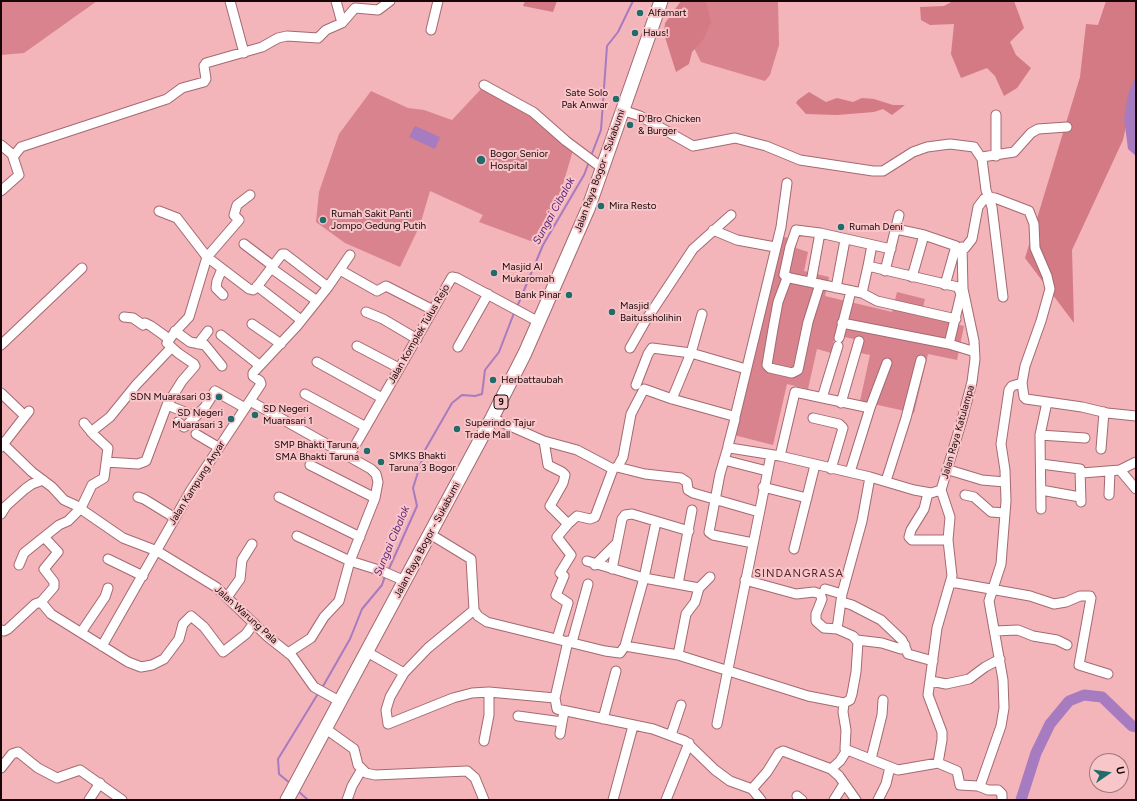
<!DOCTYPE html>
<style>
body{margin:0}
#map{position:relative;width:1137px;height:801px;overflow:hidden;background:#f3b4ba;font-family:Figtree,sans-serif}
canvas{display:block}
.frame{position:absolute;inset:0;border:2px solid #180507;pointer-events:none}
.north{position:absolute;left:1089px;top:753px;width:40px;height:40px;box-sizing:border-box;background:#f8c5c9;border:1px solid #9e787b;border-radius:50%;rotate:77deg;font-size:11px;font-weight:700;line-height:16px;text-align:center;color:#180507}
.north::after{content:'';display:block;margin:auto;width:14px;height:18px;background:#216c6a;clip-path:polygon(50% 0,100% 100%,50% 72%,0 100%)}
</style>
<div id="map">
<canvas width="1137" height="801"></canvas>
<div class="frame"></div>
<div class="north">U</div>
</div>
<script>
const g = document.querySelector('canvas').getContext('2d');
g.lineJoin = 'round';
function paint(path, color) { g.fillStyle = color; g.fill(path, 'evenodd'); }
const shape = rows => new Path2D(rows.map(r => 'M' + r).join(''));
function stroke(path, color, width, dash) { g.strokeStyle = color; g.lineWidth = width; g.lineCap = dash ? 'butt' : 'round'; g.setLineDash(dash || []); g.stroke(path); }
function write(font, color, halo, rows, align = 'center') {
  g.font = font + ' Figtree,sans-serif'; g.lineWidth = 4; g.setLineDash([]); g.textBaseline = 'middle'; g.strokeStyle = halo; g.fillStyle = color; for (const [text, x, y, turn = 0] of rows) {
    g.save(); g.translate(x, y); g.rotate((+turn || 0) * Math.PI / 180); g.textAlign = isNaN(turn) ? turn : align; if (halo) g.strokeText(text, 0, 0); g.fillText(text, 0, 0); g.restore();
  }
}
const green = shape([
 [1,1,97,1,24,53,1,55],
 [706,1,778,1,779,45,770,75,765,81,701,62,694,48,701,14],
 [482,88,532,114,574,147,552,221,536,243,479,222,483,215,430,191,420,225,400,267,345,243,316,222,319,192,339,134,371,91,408,108,424,110,452,120],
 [780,236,797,240,796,248,808,252,804,271,829,277,825,296,892,312,897,292,925,299,921,316,964,326,957,360,928,354,914,413,860,401,870,355,860,353,863,341,835,335,831,353,817,349,808,389,787,384,773,445,734,435]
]);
const forest = shape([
 [525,1,557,1,553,12,523,6],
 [681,1,706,1,711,22,703,40,692,52,689,64,676,72,664,34,665,23],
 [953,1,1014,1,1024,28,1010,42,1016,55,1031,68,1017,88,1004,96,995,76,987,68,961,78,951,54,954,24,930,25,921,20,920,7,944,6],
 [1106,1,1136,1,1136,81,1123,140,1072,250,1074,323,1025,258,1080,77,1086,24,1098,25],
 [809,92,826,102,837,98,853,102,862,98,874,99,893,105,905,105,892,115,883,109,874,112,837,115,806,114,796,103,798,100]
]);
const water = shape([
 [1136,75,1136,156,1128,149,1124,118,1128,95],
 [415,126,440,137,435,149,409,137]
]);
const stream = shape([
 [591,156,601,130,607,46,618,32,633,1],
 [517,307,543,245,584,175,589,162],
 [388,571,417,506,413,488,425,450,452,403,462,395,475,396,482,394,485,370,499,352,514,313],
 [322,688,350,639,362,609,382,585,385,576],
 [291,784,279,774,278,759,319,692],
 [297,790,308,800]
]);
const river = shape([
 [1021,800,1036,753,1050,724,1069,701,1084,695,1102,697,1132,726,1136,727]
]);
const minor = shape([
 [230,1,244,53],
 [336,1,342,23],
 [431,30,438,1],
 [484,85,533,112,566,141,602,168],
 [622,110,640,116,693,146,735,138,766,146,800,160,873,171,883,171,913,152,927,147,950,144,974,147,982,159,986,190,992,207,1003,297],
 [1,145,13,155],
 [996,156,996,115],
 [982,157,1014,152,1031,133,1038,129,1067,127],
 [1,191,19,175,13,157,21,147,167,99,182,88,204,82,206,79,204,66,206,63,262,47,278,38,287,36,318,38,326,30,342,23,355,8,378,10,390,1],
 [159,211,177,218,207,257,249,289,253,290,256,288,282,254,285,254,328,287],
 [896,229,924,235,956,246,958,249,965,248,972,239,978,207,984,199,988,197,995,198,1029,211,1034,224,1035,248,1047,276,1050,289,1041,321,1025,366,1022,383,1024,397,1026,399,1082,407,1107,413,1136,416],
 [713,230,737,240,775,247],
 [244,244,273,266],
 [891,249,820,233,796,230,790,247,784,275,790,278,862,293,877,301,956,319],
 [868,266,872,245],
 [271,268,317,301],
 [222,269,217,281,216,288,223,295],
 [340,270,377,291,386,286,433,310],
 [885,271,899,215],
 [912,277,924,235],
 [787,278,778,302,773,329,767,365,770,368,792,373,798,370,808,322,820,284],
 [811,282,820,233],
 [945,285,956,246],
 [257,286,301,320],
 [836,288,845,240],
 [862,293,868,266,958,287,961,294,949,344],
 [366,312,383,319,417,339],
 [124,317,133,318,143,325,145,323,151,326,169,339],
 [842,323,949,344,972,351],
 [252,324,281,344],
 [175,331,190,342,205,345,222,366],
 [221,335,259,365],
 [839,338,851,291],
 [198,344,208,331],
 [1,345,82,268],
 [357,346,399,368],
 [458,347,488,294],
 [630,348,646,320,693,249,731,215],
 [317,362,382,398],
 [636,385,648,354,652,348,691,353,746,369],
 [1,393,25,416],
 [305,394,366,427],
 [822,398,838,346],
 [672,399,691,353,702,314],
 [250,401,371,469,376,474,378,482,375,498,350,561,339,601,324,617,311,638,288,653],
 [841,403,859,341],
 [167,405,195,416],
 [870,408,887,363],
 [735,417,781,227,787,183],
 [492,418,544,441,577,450,613,469,618,466,623,457,631,414,644,389,672,399,733,416,735,419,728,446,730,448,780,456,870,477,914,490,931,493,941,490],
 [813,418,839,424,843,428,831,469],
 [178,422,184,427,187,425,205,407,215,391,245,408],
 [91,432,110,417,136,385,171,348],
 [196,434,218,447],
 [1040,435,1085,438],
 [544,441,548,465,562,472,565,475,563,483,550,506,568,524,577,516,590,519,595,517,613,469],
 [1,442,32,472,52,487,64,500,75,505,123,538,157,551,216,587,268,637,292,656,314,687,341,702],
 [1,447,29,411],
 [728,447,720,474,709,532,713,535,753,543],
 [1101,449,1104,412],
 [349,456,452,277,457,278,539,322],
 [780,456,795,392,870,408,850,472],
 [724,460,767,471],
 [106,462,138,464,146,461,167,405,182,381,195,366,194,364,178,353,167,343,174,333,189,317,207,257,239,220,234,215,237,205,250,195],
 [1041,464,1080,469,1081,502],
 [310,465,375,498],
 [617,467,645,474,681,478,687,482,688,490,693,493,759,512],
 [949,470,982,480,1005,482],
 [1120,470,1136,489],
 [1082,473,1120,470,1136,462],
 [886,481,906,418,921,360],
 [763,487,807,498],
 [941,490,962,420,972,382,975,359,974,341,963,289,962,247],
 [1041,490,1080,497],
 [928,493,924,509,911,530,909,537,912,540,948,540],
 [965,495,974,497,991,512,1005,513],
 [1109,495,1110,471],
 [138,497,144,499,175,518],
 [279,497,360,537],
 [1041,509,1040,435,1047,402],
 [1,514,6,506,25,489,32,484,43,480],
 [430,534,471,559,474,610,478,616,487,622,605,651,620,653,625,646,678,655,808,696,844,703,850,700,852,694,856,672,858,642,853,636,837,629,842,594,862,521,870,477],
 [297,536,350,561,382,571,405,581],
 [794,549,815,465],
 [108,559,143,576],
 [587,561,644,578,699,588],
 [19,565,24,553,44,537],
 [595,565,617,543],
 [612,569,622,519,625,515,632,514,689,531],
 [745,580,796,594,814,592,820,594,822,599,816,614,816,621,824,628,837,629],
 [951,582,1030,596,1054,604,1066,602,1080,596,1090,596,1091,598,1079,665,1108,674],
 [678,584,692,510],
 [825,589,842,594],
 [227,597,240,579,242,560,252,544],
 [41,602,51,614,128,662,141,667,152,665,164,659,179,639,183,624,191,616,204,627,223,652,246,634,254,623],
 [842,602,852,605,881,620,902,640,908,654,933,661],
 [474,610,428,648,404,673,390,697,386,710,388,724,453,698,472,693,489,692,555,698],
 [1,630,4,631,8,629,35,604,41,602,54,587,54,582,44,569,58,552,44,537,59,525,68,521,81,508,92,485,104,478,108,448,94,435,84,423],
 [82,631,105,597,108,588],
 [995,631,1018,630,1033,636,1057,640,1067,645],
 [557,639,568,603,556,595,564,576,560,573,571,555,557,537,568,524],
 [857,640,882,643,901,649,905,645],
 [568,641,555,698,557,709,653,729,685,741,715,770,730,781,752,789,761,800],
 [572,642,588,584],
 [102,646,191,490,261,384,260,381,253,376,253,373,297,326,328,287,350,255],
 [625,646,644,578,656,522],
 [367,652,404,673],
 [678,655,686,614,695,602,699,588,710,577],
 [931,681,946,684,969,679,985,667,1000,659],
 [844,703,843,712,846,730,845,749,898,770,938,763,957,771,960,785,978,786,988,790,998,790,1002,794,1002,800],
 [518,716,562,722,564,712],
 [603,719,616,671],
 [717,724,771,455],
 [326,729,354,749,358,765,366,773,375,775,467,771,475,778,484,800],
 [560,734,562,722],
 [671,735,681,705],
 [484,741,489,715,489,692],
 [871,759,882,715,883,700],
 [938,763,942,740,942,732,928,695,937,628,952,576,948,540,950,517,941,490],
 [1,768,12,754,18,752,38,768,57,778,80,770,122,800],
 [831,769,840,761,847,750],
 [980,786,1001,726,1004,708,1003,680,989,601,1001,564,1006,501,1005,470,1001,444,1009,390,1012,386,1022,383],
 [752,789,767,772,779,753,783,751,831,769,839,776,856,800],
 [797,796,802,800],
 [89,800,100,783],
 [347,800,352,786,362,769],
 [613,800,633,726],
 [666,800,689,743],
 [834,800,844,784],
 [878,800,886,784,890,767]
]);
const highway = shape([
 [287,800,492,418,525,353,588,209,661,1]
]);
const markers = [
 [640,13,4,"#216c6a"],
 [635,33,4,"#216c6a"],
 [616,99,4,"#216c6a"],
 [630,125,4,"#216c6a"],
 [481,160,5,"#216c6a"],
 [601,206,4,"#216c6a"],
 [323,220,4,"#216c6a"],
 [841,227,4,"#216c6a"],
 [494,273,4,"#216c6a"],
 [569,295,4,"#216c6a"],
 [612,312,4,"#216c6a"],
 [493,380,4,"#216c6a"],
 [219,397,4,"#216c6a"],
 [255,415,4,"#216c6a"],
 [231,419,4,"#216c6a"],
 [457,429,4,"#216c6a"],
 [367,451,4,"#216c6a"],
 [381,462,4,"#216c6a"]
];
const shields = [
 [501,402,14]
];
const shieldNames = [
 ["9",501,402]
];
const poiNames = [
 ["Alfamart",648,13],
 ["Haus!",643,33],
 ["Sate Solo",608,93,"right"],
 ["Pak Anwar",608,105,"right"],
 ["D'Bro Chicken",638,119],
 ["& Burger",638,131],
 ["Bogor Senior",490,154],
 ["Hospital",490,166],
 ["Mira Resto",609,206],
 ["Rumah Sakit Panti",331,214],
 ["Jompo Gedung Putih",331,226],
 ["Rumah Deni",849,227],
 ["Masjid Al",502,267],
 ["Mukaromah",502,279],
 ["Bank Pinar",561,295,"right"],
 ["Masjid",620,306],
 ["Baitussholihin",620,318],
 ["Herbattaubah",501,380],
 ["SDN Muarasari 03",211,397,"right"],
 ["SD Negeri",263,409],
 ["Muarasari 1",263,421],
 ["SD Negeri",223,413,"right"],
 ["Muarasari 3",223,425,"right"],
 ["Superindo Tajur",465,423],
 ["Trade Mall",465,435],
 ["SMP Bhakti Taruna,",359,445,"right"],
 ["SMA Bhakti Taruna",359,457,"right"],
 ["SMKS Bhakti",389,456],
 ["Taruna 3 Bogor",389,468]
];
const streetNames = [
 ["Jalan Raya Bogor - Sukabumi",600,171,-70],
 ["Jalan Komplek Tulus Rejo",419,334,-60],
 ["Jalan Raya Katulampa",958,432,-74],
 ["Jalan Kampung Anyar",197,483,-58],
 ["Jalan Raya Bogor - Sukabumi",427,540,-62],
 ["Jalan Warung Pala",246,615,42]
];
const waterNames = [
 ["Sungai Cibalok",554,211,-61],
 ["Sungai Cibalok",392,541,-67]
];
const neighbourhoodNames = [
 ["SINDANGRASA",799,574]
];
paint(green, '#d8838d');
paint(forest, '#d37a85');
paint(water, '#a77bc0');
stroke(stream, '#a77bc0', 2);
stroke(river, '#a77bc0', 11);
stroke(minor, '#a36a70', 11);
stroke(highway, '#a36a70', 15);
stroke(minor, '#fff', 9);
stroke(highway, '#fff', 13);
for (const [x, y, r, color] of markers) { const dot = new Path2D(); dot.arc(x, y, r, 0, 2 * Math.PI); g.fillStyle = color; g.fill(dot); stroke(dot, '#f8c5c9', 1.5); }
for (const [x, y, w] of shields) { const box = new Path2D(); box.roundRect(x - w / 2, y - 7, w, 14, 3); g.fillStyle = '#f8c5c9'; g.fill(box); stroke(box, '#180507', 1); }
write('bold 9px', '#180507', null, shieldNames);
write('10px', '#180507', '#f8c5c9', poiNames, 'left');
write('10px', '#180507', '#f8c5c9', streetNames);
write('italic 11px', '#5b2376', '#f8c5c9', waterNames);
g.letterSpacing = '1px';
write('11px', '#57252d', '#f8c5c9', neighbourhoodNames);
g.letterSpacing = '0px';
</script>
